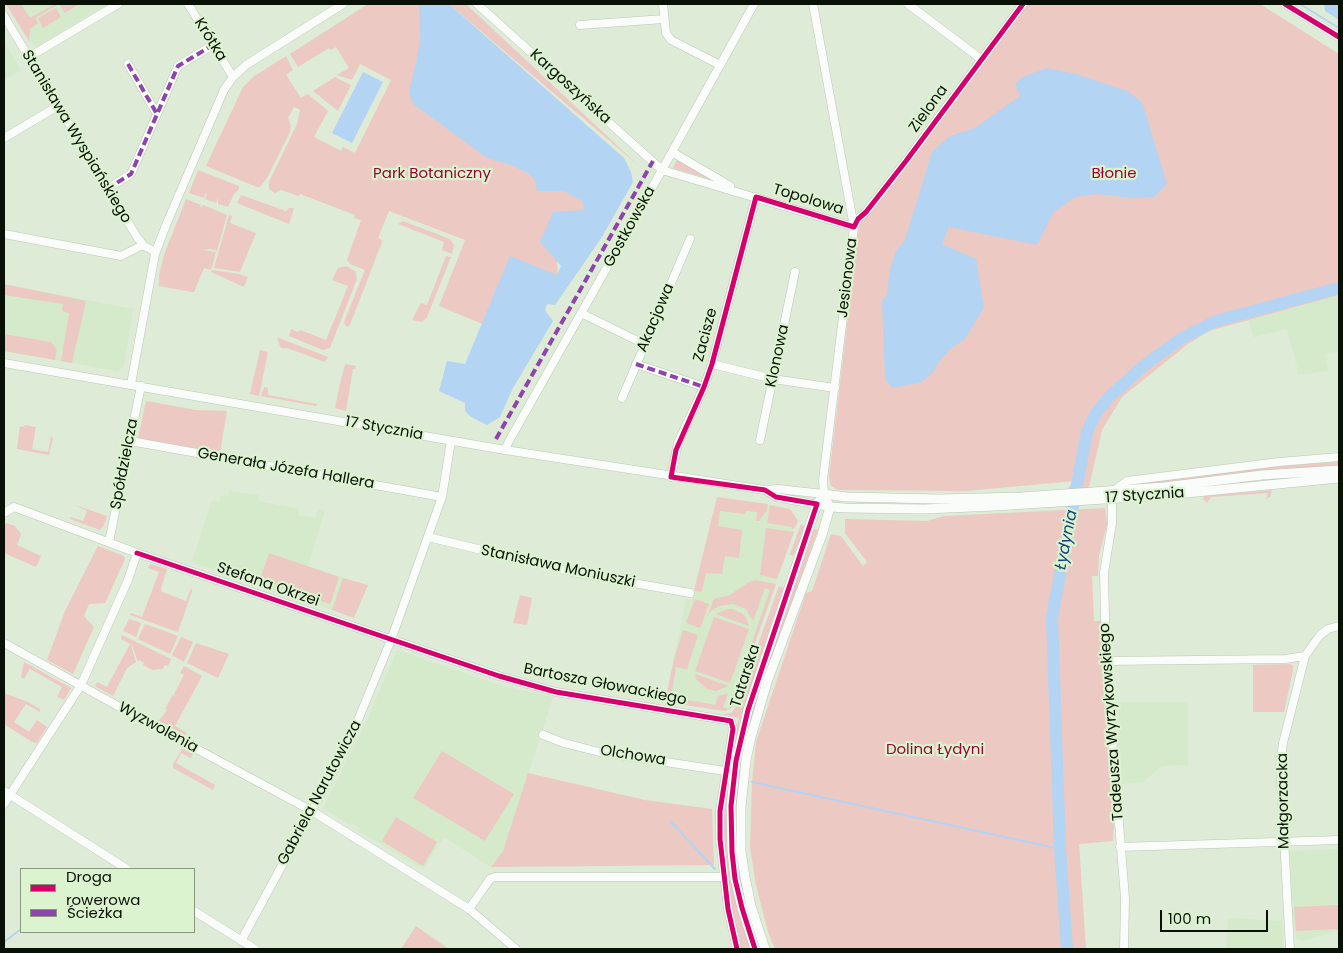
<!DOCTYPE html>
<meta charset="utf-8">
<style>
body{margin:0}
#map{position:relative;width:1343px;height:953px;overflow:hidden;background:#deebd7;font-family:Poppins,sans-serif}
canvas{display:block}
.frame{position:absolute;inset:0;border:5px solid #091005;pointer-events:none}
.legend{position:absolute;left:20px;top:868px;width:175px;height:65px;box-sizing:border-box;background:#dbf3cf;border:1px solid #87987e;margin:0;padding:6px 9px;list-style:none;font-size:15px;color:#091005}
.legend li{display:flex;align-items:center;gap:10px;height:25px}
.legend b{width:25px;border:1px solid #87987e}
.scale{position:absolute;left:1160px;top:910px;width:108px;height:22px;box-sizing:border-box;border:2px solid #091005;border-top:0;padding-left:6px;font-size:15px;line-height:18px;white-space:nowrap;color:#091005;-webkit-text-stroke:4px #dbf3cf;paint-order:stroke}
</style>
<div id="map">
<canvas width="1343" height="953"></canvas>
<div class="frame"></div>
<ul class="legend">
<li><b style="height:6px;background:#d6006c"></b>Droga rowerowa</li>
<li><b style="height:6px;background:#8e44ad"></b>Ścieżka</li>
</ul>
<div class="scale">100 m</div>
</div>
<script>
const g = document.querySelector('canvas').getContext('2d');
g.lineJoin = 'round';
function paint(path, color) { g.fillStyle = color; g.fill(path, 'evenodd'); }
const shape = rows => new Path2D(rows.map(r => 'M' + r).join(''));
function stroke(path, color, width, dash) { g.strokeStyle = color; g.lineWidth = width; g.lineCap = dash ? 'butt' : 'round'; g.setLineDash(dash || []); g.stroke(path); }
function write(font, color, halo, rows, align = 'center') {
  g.font = font + ' Poppins,sans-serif'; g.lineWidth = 4.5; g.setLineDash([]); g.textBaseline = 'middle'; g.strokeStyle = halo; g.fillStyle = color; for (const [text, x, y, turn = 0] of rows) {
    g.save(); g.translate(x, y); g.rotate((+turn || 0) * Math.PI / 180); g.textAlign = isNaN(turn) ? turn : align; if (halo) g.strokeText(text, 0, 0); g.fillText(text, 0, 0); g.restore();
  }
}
const built = shape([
 [6,4,107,4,36,47,29,41],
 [4,41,21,70,4,80],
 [4,284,133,309,124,366,118,371,4,351],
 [1339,295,1339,352,1325,353,1328,371,1299,375,1287,329,1253,337,1249,320],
 [229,491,259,495,258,501,299,509,299,515,315,518,318,509,325,510,308,566,343,578,332,610,240,578,239,576,223,570,221,572,192,562,212,500,219,502,221,495,228,497],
 [717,497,783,508,794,532,732,708,726,711,665,702,686,599,692,600],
 [397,650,497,684,553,697,503,851,491,867,444,837,423,869,359,831,360,828,352,823,350,825,323,808,368,718],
 [1118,702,1188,702,1188,765,1162,766,1143,782,1122,784,1117,713,1119,710],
 [1339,849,1339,930,1303,941,1296,938,1295,927,1293,926,1290,851],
 [1228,918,1282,921,1283,949,1226,949]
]);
const green = shape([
 [6,4,21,4,30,18,55,4,79,4,65,13,59,4,35,18,38,23,30,29,29,41],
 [368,4,421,4,563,186,585,200,586,213,557,261,558,277,490,327,439,306,465,240,389,211,378,238,382,240,382,242,350,325,348,327,345,325,344,322,365,270,350,264,347,260,361,220,354,218,355,215,300,194,299,196,281,190,275,193,269,189,269,182,297,124,300,110,294,107,288,118,291,126,290,132,267,178,260,187,257,187,206,166,243,87,253,77,286,56,293,70,286,75,301,98,308,94,328,111,314,137,341,151,343,147,355,153,391,80,360,64,352,80,337,75,349,68,336,47,331,50,329,48,298,67,290,54],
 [449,4,466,4,638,165],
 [1028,4,1260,4,1339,54,1339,295,1209,331,1188,344,1122,397,1102,430,1086,500,1066,501,1069,487,1074,481,966,491,838,490,831,486,829,476,859,225],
 [56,8,61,17,43,28,38,18],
 [335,77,351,85,338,111,313,91],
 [677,160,712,179,713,180,673,168],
 [198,170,239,186,239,189,234,194,228,207,218,204,218,198,216,203,205,199,207,194,206,193,204,198,189,193],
 [241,195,286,211,289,208,294,208,289,224,237,203],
 [186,199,201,205,200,207,202,207,203,205,227,215,217,251,211,249,202,250,216,252,212,267,210,270,204,268,194,292,192,292,159,286,159,275,164,255],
 [229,215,232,216,230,223,256,233,240,272,214,268],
 [403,221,450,239,454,245,452,254,442,250,444,242,398,224],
 [446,256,451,257,427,317,422,322,412,320,421,303,427,305],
 [346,266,355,271,357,279,330,348,323,350,289,336,291,329,298,332,300,330,326,340,348,286,332,280,338,268],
 [212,270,239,274,248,277,244,287,211,272],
 [4,284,86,301,72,363,61,361,69,313,62,311,63,304,4,295],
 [4,334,51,342,57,350,55,360,4,351],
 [279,338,328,357,325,362,287,348,281,348,277,339],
 [260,350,268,352,259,396,250,394],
 [345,364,356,366,355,369,353,369,346,411,335,408,339,388],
 [264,387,268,388,268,395,317,404,316,406,261,396],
 [146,401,196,410,227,411,220,453,138,438],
 [25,425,36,427,32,449,48,452,51,437,53,438,49,455,17,449,20,426,24,427],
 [1339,462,1339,466,1128,486,1132,483,1238,469],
 [1272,490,1270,497,1266,499,1268,493,1211,497,1207,503,1203,499,1204,496],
 [717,497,768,504,767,510,759,521,756,521,757,512,746,511,745,514,720,511,718,526,742,530,739,558,725,556,722,574,706,573,702,591,701,592,694,591],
 [75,505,107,516,104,525,100,530,70,519,71,517,83,521,87,511],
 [770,505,790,509,798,521,795,528,792,529,792,527,767,523],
 [1105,508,1107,525,1099,555,1098,576,1092,576,1094,621,1101,621,1102,662,1114,830,1113,832,1113,841,1079,844,1086,949,775,949,768,932,756,885,750,848,752,782,756,742,806,593,812,591,831,534,841,536,863,566,867,562,845,533,845,519,927,521,944,516],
 [6,523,15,526,21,534,17,545,41,556,36,567,4,553,4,528],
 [801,524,806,527,793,556,790,554],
 [766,528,794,532,777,579,760,575],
 [814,529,818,530,751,717,743,756,739,781,737,781,745,734,759,688],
 [98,546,124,556,125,559,105,603,89,604,84,616,94,627,73,674,47,660,65,611],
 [269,553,339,577,330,604,260,580],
 [150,564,167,569,161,589,162,592,186,601,191,588,192,591,178,632,130,615,131,613,142,617,159,572,148,568],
 [343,578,368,585,354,618,332,610],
 [756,580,776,584,732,708,725,711,665,702,674,659,683,630,698,635,687,669,676,667,671,697,715,705,718,696,728,693,723,707,729,709,770,590,765,588,753,621,746,609,733,604,719,606,711,611,707,617,714,599,730,595,749,582],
 [779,586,784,589,784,593,743,711,734,747,730,780,727,779,731,751,739,718,723,714,731,713,735,708],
 [520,595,532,598,527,625,513,623],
 [695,599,709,604,700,628,686,623],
 [727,609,733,609,741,613,746,617,749,626,716,614],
 [714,617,749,629,730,683,695,671],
 [129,619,141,623,136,637,123,631],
 [145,624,178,636,170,654,138,639],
 [122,635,171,659,168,666,165,665,163,669,152,670,143,665,144,663,139,660,138,662,132,645,121,639],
 [181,637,193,642,184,662,172,655],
 [196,643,229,654,218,678,187,663],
 [130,644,131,645,136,662,127,668,113,696,95,686,97,682,107,687],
 [24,662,71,688,64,700,57,697,62,687,30,669,24,679,21,677],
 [1290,664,1293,666,1293,670,1284,712,1253,712,1253,665],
 [184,666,202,676,175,726,187,733,185,735,158,721,165,713,167,710,165,709,173,695,174,696,175,695,174,694,184,675,180,673],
 [695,674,728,686,716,691,707,689,696,679],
 [4,693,28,702,40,709,40,712,26,704,14,722,29,732,37,720,47,727,37,743,32,742,4,724],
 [182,749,193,754,191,758,181,753,176,763,215,785,213,790,173,768,173,764],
 [442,751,514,794,485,841,413,798],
 [528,773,645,800,712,809,714,865,491,867,503,851],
 [727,784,729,784,727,819,729,858,738,906,750,949,740,949,731,909,725,850,724,820],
 [396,817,437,842,423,866,382,841],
 [1339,905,1339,929,1296,931,1294,907],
 [416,926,446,947,450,949,401,949]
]);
const water = shape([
 [419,4,449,4,624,158,631,172,633,182,602,237,555,305,547,304,545,310,553,321,513,388,500,417,487,425,471,417,465,411,465,403,439,391,447,361,465,364,510,256,557,275,561,266,540,242,553,212,585,210,582,201,564,191,537,191,535,180,528,173,511,165,487,158,412,103,409,91,416,63,420,39],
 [1324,4,1339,4,1339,20,1325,11],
 [1047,68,1076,74,1127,91,1142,102,1167,184,1154,197,1133,198,1097,194,1075,197,1053,213,1037,245,949,227,942,244,976,259,984,308,964,340,950,349,938,363,934,371,922,382,893,388,885,380,882,301,887,295,890,269,896,251,905,240,932,152,950,136,975,128,1020,96,1015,83,1025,76],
 [363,72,383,82,352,143,332,133]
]);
const stream = shape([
 [1300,4,1339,28],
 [752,782,1060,849],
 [671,822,715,869],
 [4,942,21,929]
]);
const river = shape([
 [1067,949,1060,849,1052,617,1087,432,1096,413,1109,397,1146,364,1182,338,1216,321,1339,288]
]);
const minor = shape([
 [188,4,233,77],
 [477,4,662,170,854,227],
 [663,4,666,33,671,40,720,65],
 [813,4,854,227,823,480,824,494,830,507],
 [908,4,981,59],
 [1285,4,1339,37],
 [4,16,137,237,144,246,156,252],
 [580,25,664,19],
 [29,57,118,4],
 [128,64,157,114],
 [4,138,58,106],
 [672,152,730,186],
 [107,189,131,174,178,66,213,45],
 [854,227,858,219,866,212,906,161,1023,4],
 [4,234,121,256,143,245],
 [581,313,644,344],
 [4,363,505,450,765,490,778,489,824,494],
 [636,364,704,387],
 [712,364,773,379,835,388],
 [131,384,155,254,166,225,224,90,233,77,246,65,343,4],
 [622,398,690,239],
 [760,440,795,272],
 [130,441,442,497],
 [505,450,509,441,662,170,754,4],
 [671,477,678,443,704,387,712,364,756,197],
 [765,490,776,497,830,507],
 [1115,490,1127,481,1279,462,1339,457],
 [1112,499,1112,523,1104,573,1106,661,1125,898,1124,949],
 [4,513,14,507,137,553,128,580,81,685,4,804],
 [428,537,577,573,690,593],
 [109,542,141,386],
 [137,553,499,676,556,692,731,721,733,729,720,811,720,839,728,909,737,949],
 [4,643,152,725,312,811,469,909,516,949],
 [1106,661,1285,659,1305,656],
 [543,735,564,743,599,752,725,771],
 [4,791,127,869],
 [1120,847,1339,840],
 [469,909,490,879,495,877,724,877],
 [194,911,255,949],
 [241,941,349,742,391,640,442,497,451,441],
 [1290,949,1280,765,1283,743,1305,656,1320,635,1328,629,1339,626]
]);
const major = shape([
 [755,949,742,908,735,879,732,852,731,806,736,761,748,710,817,504,824,494,846,497,939,499,1022,497,1164,487,1262,475,1339,470],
 [765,949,751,906,745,877,741,851,741,807,746,760,751,737,767,682,822,535,830,507,846,508,924,509,996,506,1166,495,1339,478]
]);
const quiet = shape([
 [128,64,157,114],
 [107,189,131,174,178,66,213,45],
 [636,364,704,387],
 [496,439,653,161]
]);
const cycleway = shape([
 [1285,4,1339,37],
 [137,553,499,676,556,692,731,721,733,729,720,811,720,839,728,909,737,949],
 [755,949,742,908,735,879,732,852,731,806,736,761,748,710,817,504,776,497,765,490,671,477,676,450,704,387,712,364,756,197,854,227,858,219,866,212,906,161,1023,4]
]);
const streetNames = [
 ["Krótka",210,40,58],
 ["Kargoszyńska",570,87,42],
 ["Zielona",929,109,-54],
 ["Stanisława Wyspiańskiego",76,137,59],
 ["Topolowa",808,200,17],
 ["Gostkowska",630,227,-61],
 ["Jesionowa",848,278,-83],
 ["Akacjowa",656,318,-67],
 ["Zacisze",706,335,-75],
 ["Klonowa",778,356,-78],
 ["17 Stycznia",384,429,10],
 ["Spółdzielcza",125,464,-79],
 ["Generała Józefa Hallera",286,469,10],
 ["17 Stycznia",1145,496,-4],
 ["Stanisława Moniuszki",558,567,12],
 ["Stefana Okrzei",268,585,19],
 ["Tatarska",746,676,-72],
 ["Bartosza Głowackiego",605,685,11],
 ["Tadeusza Wyrzykowskiego",1112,722,-94],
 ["Wyzwolenia",158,728,29],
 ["Olchowa",633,756,9],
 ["Gabriela Narutowicza",320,793,-62],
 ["Małgorzacka",1284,801,-91]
];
const parkNames = [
 ["Park Botaniczny",432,174],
 ["Błonie",1114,174],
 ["Dolina Łydyni",935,750]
];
const waterNames = [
 ["Łydynia",1067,540,-79]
];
paint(built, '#d5eaca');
paint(green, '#ecc9c3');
paint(water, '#b3d4f2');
stroke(stream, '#b3d4f2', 2);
stroke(river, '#b3d4f2', 12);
stroke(minor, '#bcc6b6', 9);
stroke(major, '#bcc6b6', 10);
stroke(minor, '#fafcf9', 8);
stroke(major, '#fafcf9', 9);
stroke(quiet, '#8e44ad', 4, [8, 4]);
stroke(cycleway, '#d6006c', 5);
write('15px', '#091005', '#dbf3cf', streetNames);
write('15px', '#9b0433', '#dbf3cf', parkNames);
write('italic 16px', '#134378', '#dbf3cf', waterNames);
</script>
